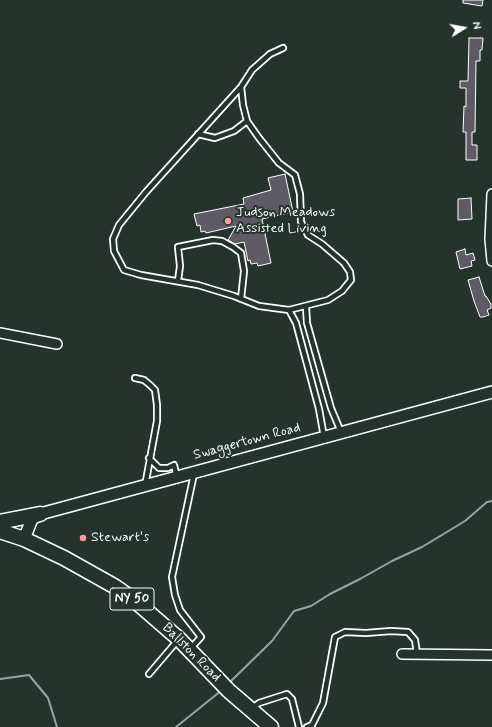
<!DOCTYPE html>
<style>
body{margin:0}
#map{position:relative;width:492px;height:727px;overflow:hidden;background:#26332d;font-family:Mynerve,sans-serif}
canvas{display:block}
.north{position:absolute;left:444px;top:8px;width:40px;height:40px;-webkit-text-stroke:3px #26332d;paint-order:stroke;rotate:79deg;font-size:11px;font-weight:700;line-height:16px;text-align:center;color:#fff}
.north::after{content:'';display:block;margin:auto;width:14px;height:18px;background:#fff;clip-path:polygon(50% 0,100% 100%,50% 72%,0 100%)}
</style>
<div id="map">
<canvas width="492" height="727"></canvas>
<div class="north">N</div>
</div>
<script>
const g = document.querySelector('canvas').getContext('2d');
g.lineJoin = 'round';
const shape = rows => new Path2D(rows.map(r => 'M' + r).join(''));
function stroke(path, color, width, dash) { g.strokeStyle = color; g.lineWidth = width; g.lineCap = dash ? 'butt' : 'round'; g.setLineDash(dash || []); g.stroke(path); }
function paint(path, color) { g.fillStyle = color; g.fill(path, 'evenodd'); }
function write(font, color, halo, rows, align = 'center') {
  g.font = font + ' Mynerve,sans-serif'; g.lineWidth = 4; g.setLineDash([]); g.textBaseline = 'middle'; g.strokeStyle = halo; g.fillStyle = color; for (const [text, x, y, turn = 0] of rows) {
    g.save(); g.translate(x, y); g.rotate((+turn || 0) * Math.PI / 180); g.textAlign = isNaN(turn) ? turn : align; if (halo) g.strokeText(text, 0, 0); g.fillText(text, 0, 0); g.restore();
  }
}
const stream = shape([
 [0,679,29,675,48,698,57,727],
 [229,683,272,641,294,611,311,606,330,594,360,579,392,561,422,547,465,521,487,502,492,501],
 [176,727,222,690]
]);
const building = shape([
 [463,0,483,0,482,6,463,3,463,0],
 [469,38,483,38,482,50,480,50,480,61,476,61,475,132,472,132,472,145,477,145,477,160,466,160,466,132,463,132,464,106,466,107,466,88,460,88,460,81,468,81,469,38],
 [285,174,293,212,262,219,271,263,258,266,257,263,251,264,250,260,248,261,244,242,235,244,228,240,236,226,206,233,205,231,201,232,200,225,197,226,194,214,244,204,243,198,271,190,268,178,285,174],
 [471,198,472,219,458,220,458,199,471,198],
 [465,249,466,255,473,253,475,260,471,261,472,266,460,269,456,252,465,249],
 [479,277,485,296,486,296,491,304,491,308,487,310,489,315,483,317,480,317,474,301,468,280,479,277]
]);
const service = shape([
 [241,87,146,192,119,225,113,239,114,251,124,270,141,275,198,285,234,296,259,306,289,310,328,300,342,291,351,280,350,272,344,263,322,244,308,235,301,222,300,194,295,175,279,163,259,138,247,121,243,105,241,87,252,70,270,54,283,48],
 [198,134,215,138,234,131,247,121],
 [178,281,180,266,178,247,213,240,222,241,233,247,241,253,244,271,241,299],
 [306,307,307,323,331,408,341,432],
 [289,310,296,323,319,409,324,437],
 [135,378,144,380,150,385,155,390,157,405,157,421,145,486],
 [149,458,159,468,168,468,174,465,177,477],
 [191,648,201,637,180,610,175,595,172,577,194,474],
 [149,674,178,640],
 [252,708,259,703,287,694,292,699,299,727],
 [307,727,312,725,323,703,335,637,345,632,366,633,391,631,408,632,415,640,417,654]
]);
const minor = shape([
 [492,194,490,239,492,261],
 [0,333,57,344],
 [402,654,492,655]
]);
const tertiary = shape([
 [24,539,32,519,40,514,492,392]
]);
const primary = shape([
 [0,522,40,514],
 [0,531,24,539,64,558,114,586,134,600,179,639,229,691,271,727]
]);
const markers = [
 [228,221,4,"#ff9aa2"],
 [83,538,4,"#ff9aa2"]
];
const shields = [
 [132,599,44]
];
const shieldNames = [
 ["NY 50",132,599]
];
const poiNames = [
 ["Judson Meadows",236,213],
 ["Assisted Living",236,229],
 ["Stewart's",91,538]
];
const streetNames = [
 ["Swaggertown Road",247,442,-15],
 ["Ballston Road",191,653,45]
];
stroke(stream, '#91a7a6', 2);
paint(building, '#5e5b65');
stroke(building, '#fff', 1);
stroke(service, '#fff', 8);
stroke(minor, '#fff', 12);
stroke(tertiary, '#fff', 14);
stroke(primary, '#fff', 17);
stroke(service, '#26332d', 4.5);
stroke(minor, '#26332d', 9);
stroke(tertiary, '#26332d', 11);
stroke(primary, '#26332d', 14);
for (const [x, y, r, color] of markers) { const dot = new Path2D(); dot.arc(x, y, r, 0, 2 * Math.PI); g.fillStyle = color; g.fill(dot); stroke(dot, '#26332d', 1.5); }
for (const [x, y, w] of shields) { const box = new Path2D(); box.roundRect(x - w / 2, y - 11, w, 22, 3); g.fillStyle = '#26332d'; g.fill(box); stroke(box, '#fff', 1); }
write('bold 13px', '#fff', null, shieldNames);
write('14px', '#fff', '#26332d', poiNames, 'left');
write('14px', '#fff', '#26332d', streetNames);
</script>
